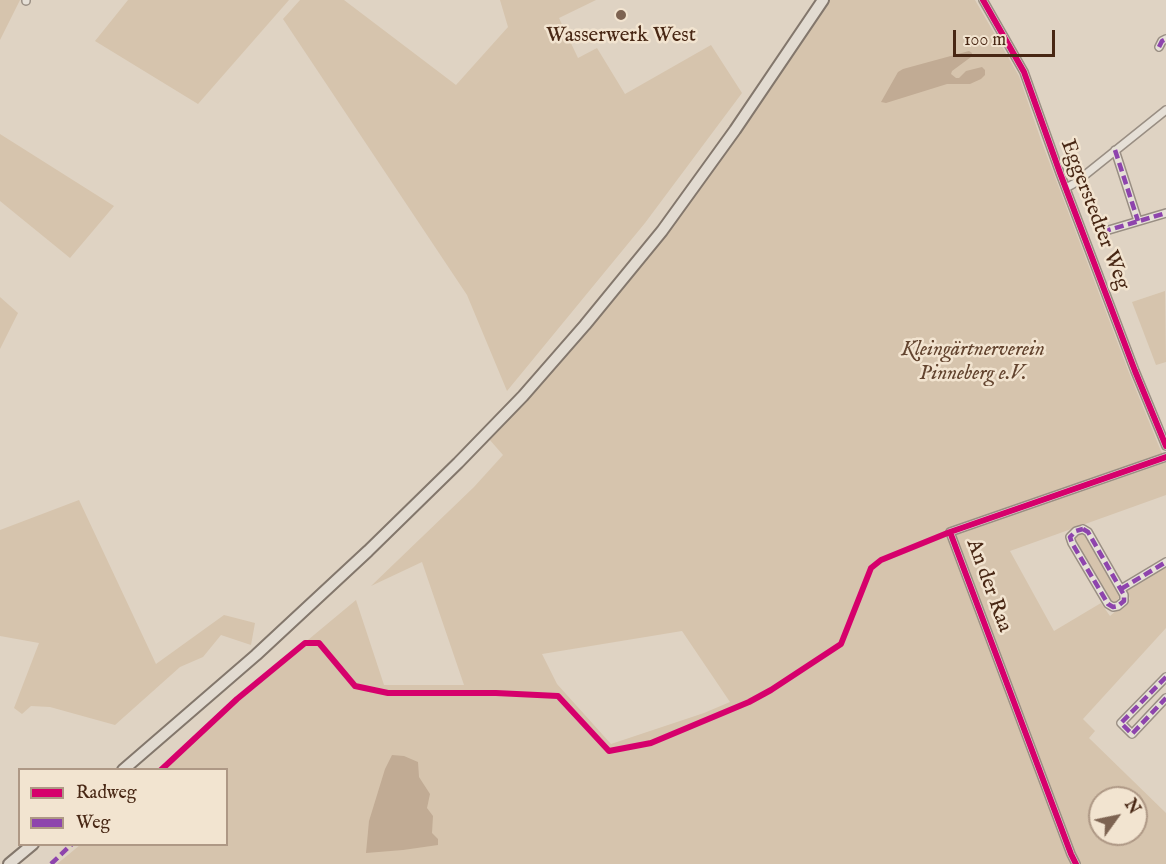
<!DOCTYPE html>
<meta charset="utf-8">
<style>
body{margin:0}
#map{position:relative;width:1166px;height:864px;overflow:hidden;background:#dfd3c3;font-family:"IM FELL English",serif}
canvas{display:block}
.legend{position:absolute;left:18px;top:768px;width:210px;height:78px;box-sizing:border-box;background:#f2e4d0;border:2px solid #ae9885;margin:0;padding:8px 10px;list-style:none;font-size:18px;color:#482714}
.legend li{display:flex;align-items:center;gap:12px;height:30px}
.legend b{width:30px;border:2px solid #ae9885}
.north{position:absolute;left:1088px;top:786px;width:60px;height:60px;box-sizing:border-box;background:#f2e4d0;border:2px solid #ae9885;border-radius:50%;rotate:57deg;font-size:16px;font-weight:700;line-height:24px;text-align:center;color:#482714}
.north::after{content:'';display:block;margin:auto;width:21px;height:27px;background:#7d6351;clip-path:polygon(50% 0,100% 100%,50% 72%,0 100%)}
.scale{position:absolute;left:953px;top:30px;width:102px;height:27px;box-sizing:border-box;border:3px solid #482714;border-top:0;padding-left:8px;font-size:18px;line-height:21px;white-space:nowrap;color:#482714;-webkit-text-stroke:4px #f2e4d0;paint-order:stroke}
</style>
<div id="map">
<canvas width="1166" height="864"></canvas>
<ul class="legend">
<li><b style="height:8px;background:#d6006c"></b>Radweg</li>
<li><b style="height:8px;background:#8e44ad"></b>Weg</li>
</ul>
<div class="north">N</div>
<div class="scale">100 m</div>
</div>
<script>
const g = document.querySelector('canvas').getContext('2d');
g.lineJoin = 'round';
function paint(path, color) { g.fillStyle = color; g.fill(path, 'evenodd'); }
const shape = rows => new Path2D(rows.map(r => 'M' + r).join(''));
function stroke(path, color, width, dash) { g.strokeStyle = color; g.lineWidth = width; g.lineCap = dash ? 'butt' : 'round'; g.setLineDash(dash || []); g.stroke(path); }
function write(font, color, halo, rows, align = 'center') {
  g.font = font + ' "IM FELL English",serif'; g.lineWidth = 5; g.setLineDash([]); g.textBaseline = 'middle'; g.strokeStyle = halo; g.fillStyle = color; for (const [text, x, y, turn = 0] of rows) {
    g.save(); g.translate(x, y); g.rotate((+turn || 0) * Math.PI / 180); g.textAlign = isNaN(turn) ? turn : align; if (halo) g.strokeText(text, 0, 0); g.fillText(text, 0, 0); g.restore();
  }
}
const green = shape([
 [0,0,20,0,0,40],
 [128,0,289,0,198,104,95,41],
 [300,0,344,0,456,85,508,27,500,0,596,0,559,18,578,58,597,48,625,94,711,45,742,93,645,223,507,391,467,295,283,19],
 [827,0,975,0,1019,76,1041,140,1128,370,1161,451,1166,458,1166,495,1010,551,1054,631,1101,603,1110,616,1130,599,1127,590,1129,587,1166,565,1166,628,1083,719,1095,731,1089,738,1166,813,1166,864,57,864,80,845,226,844,226,770,164,769,237,699,356,600,384,685,464,685,422,562,371,586,474,487,503,455,489,439,527,399,627,282,694,196,742,130],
 [682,631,730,702,704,713,611,744,557,684,542,654],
 [1100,798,1136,798,1136,834,1100,834],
 [0,134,114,206,70,258,0,201],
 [1165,291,1166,362,1156,365,1132,302],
 [0,297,18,313,0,349],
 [79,500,156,664,224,615,255,623,251,645,221,635,203,657,180,667,115,725,50,707,31,706,22,714,14,708,39,643,0,636,0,530],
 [1078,533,1084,534,1087,536,1120,593,1120,596,1116,602,1110,602,1075,543,1075,536]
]);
const water = shape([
 [969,51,972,53,971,57,952,71,951,74,956,78,959,78,966,71,982,67,985,70,985,75,981,79,970,84,947,84,886,103,881,102,898,72,903,69],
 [392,755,404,756,418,762,419,777,430,794,427,808,433,816,432,833,438,839,438,845,403,850,366,853,369,821,385,769]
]);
const minor = shape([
 [983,0,1024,72,1060,173,1135,371,1166,446],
 [26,1,26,0],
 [1159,47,1162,41,1166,39],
 [1115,150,1138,221],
 [1066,188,1075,183,1166,110],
 [1102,232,1166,213],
 [1083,529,1088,532,1124,595,1124,601,1118,606,1113,607,1108,604,1072,543,1070,537,1076,531,1083,529],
 [1121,589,1166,562],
 [1166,677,1121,723,1132,734,1166,698],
 [1076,864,1071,854,950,532,1166,457]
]);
const primary = shape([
 [123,770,256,655,368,551,458,463,523,396,585,325,662,231,735,130,823,0],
 [9,864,33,844]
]);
const quiet = shape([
 [1159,47,1162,41,1166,39],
 [1115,150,1138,221],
 [1102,232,1166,213],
 [1083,529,1088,532,1124,595,1124,601,1118,606,1113,607,1108,604,1072,543,1070,537,1076,531,1083,529],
 [1121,589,1166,562],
 [1166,677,1121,723,1132,734,1166,698],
 [51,864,72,844]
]);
const cycleway = shape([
 [983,0,1024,72,1060,173,1135,371,1166,446],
 [950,532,1071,854,1076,864],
 [161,770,237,699,305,643,319,643,355,686,388,693,496,693,558,696,609,751,651,743,749,702,771,690,841,644,871,568,881,560,950,532,1166,457]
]);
const markers = [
 [621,15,6,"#7d6351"]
];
const poiNames = [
 ["Wasserwerk West",621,37]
];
const streetNames = [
 ["Eggerstedter Weg",1094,215,69],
 ["An der Raa",988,586,70]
];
const parkNames = [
 ["Kleingärtnerverein",973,351],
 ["Pinneberg e.V.",973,375]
];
paint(green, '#d6c4ad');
paint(water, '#c1ab94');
stroke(minor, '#998e83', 10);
stroke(primary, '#83776c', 14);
stroke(minor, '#e6e0d7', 7);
stroke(primary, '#e2dbd1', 10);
stroke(quiet, '#8e44ad', 4.5, [9, 4.5]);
stroke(cycleway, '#d6006c', 6);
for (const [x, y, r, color] of markers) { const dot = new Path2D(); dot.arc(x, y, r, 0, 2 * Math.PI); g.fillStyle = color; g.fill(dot); stroke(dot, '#f2e4d0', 2); }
write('21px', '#482714', '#f2e4d0', poiNames);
write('21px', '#482714', '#f2e4d0', streetNames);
write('italic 21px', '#63442f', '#f2e4d0', parkNames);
</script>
